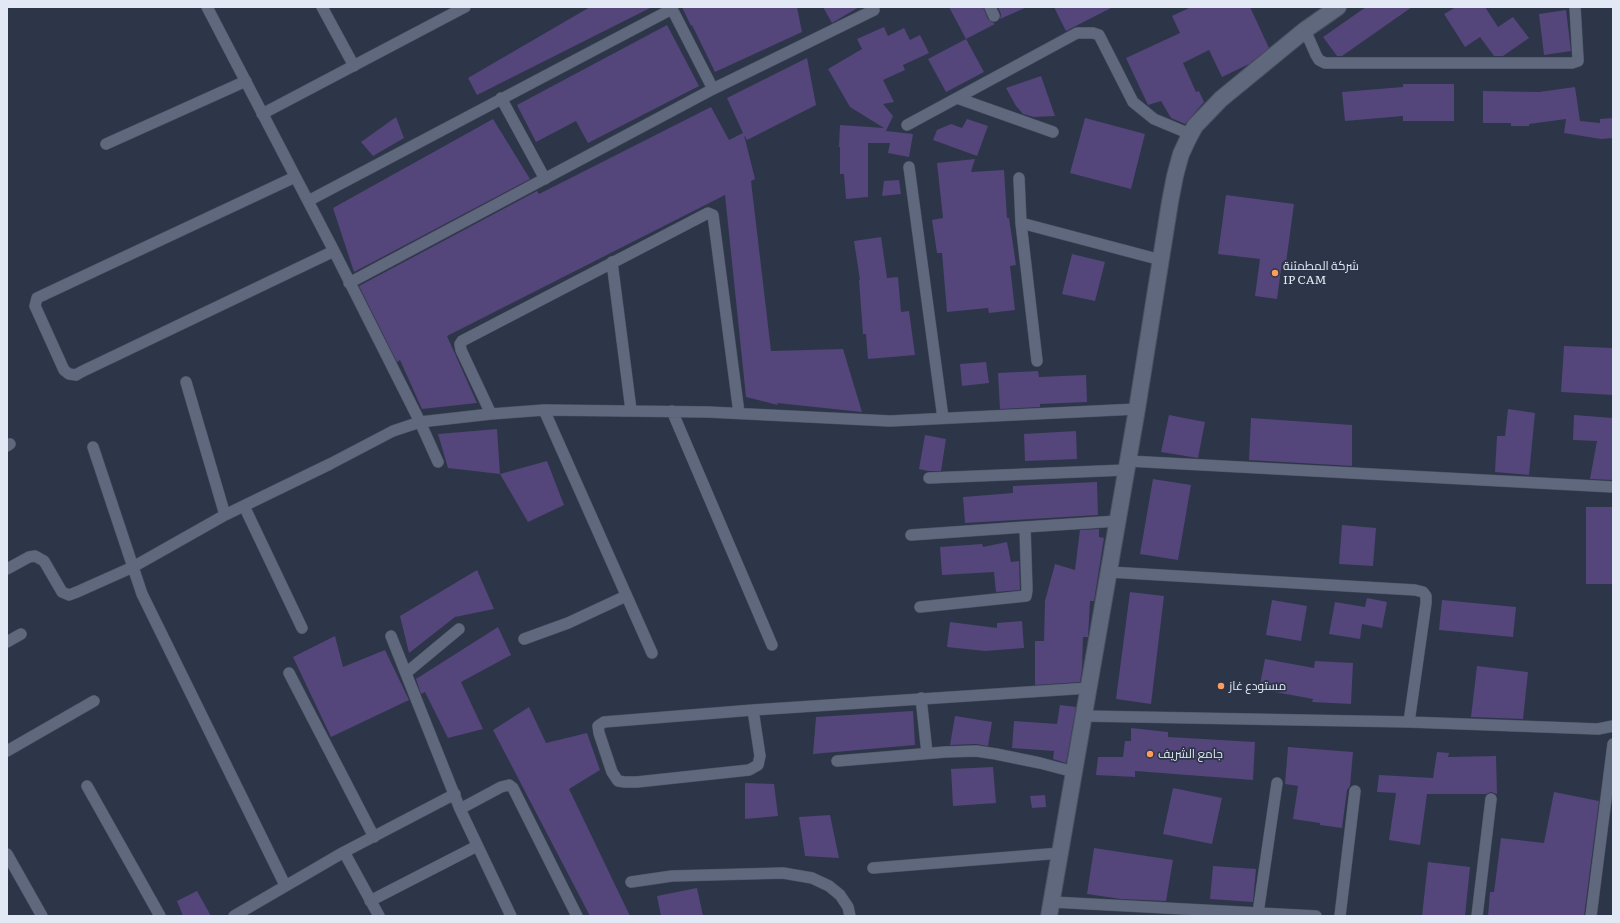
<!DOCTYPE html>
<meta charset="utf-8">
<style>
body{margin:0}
#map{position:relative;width:1620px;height:923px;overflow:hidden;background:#2d3548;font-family:Literata,serif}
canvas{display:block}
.frame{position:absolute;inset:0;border:8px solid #e3e8f5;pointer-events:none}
</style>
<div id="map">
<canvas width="1620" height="923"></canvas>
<div class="frame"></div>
</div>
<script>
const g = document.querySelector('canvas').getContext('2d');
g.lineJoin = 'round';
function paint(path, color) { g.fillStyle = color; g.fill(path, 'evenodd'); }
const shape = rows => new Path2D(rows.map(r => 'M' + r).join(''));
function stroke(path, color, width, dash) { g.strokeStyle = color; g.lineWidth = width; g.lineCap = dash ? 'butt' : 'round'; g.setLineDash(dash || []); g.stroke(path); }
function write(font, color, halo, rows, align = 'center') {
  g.font = font + ' Literata,Cairo,serif'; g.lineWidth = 3.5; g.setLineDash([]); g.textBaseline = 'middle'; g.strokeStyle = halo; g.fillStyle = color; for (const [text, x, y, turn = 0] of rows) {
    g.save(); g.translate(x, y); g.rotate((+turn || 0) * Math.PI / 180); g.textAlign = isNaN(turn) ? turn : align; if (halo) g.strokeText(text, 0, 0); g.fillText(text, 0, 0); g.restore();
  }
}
const building = shape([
 [590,7,652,7,477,95,468,78],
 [682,7,797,7,802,32,715,72,692,25,691,26],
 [823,7,859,7,832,23],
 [949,7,983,7,988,19,995,24,966,39],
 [998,7,1027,7,1000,19,1001,14],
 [1054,7,1113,7,1066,31],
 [1191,7,1250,7,1269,48,1249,64,1222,77,1209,50,1183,63,1196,92,1199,91,1204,102,1185,124,1171,118,1161,101,1148,105,1126,58,1180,33,1172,16],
 [1366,7,1412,7,1342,56,1337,56,1323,37],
 [1456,7,1485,7,1498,27,1513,17,1529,38,1503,56,1494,56,1480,37,1465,47,1444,14],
 [1566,10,1571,51,1544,55,1539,14],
 [667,25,699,86,588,143,576,121,536,142,517,105],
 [884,27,888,36,904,28,910,40,920,35,929,53,903,65,905,70,883,80,894,102,883,104,893,116,886,131,913,134,909,157,888,153,890,143,868,143,868,197,846,199,844,174,840,174,840,147,839,147,840,125,884,128,850,107,828,69,862,49,857,39],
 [966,39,984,72,946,92,928,59],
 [807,58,816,105,747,140,744,135,755,179,751,181,771,351,843,349,862,412,777,403,778,405,746,397,725,195,447,336,477,403,422,409,400,360,397,362,359,286,537,191,539,194,711,107,729,140,743,133,727,98],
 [1041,76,1055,116,1034,117,1023,114,1016,106,1006,88],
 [1403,84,1454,84,1454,121,1403,121,1403,116,1345,121,1342,92,1403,87],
 [1575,87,1580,121,1600,123,1600,119,1613,118,1613,138,1601,139,1564,133,1566,119,1529,124,1529,126,1511,126,1511,123,1483,123,1483,91,1539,92],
 [396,117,404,138,373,156,361,142],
 [1085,118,1145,134,1131,189,1070,173],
 [493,119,530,179,354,272,333,208],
 [967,119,988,126,977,156,933,140,937,130,951,124,962,128],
 [975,159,971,172,1004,170,1007,218,1009,218,1016,265,1010,266,1015,310,989,313,988,308,947,312,942,253,937,253,932,220,943,218,937,163],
 [899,180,901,194,882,196,884,181],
 [1226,195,1294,204,1286,263,1282,262,1277,299,1255,296,1260,259,1218,254],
 [881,237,887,278,898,277,901,312,909,311,915,355,868,359,866,334,863,334,859,280,860,280,854,241],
 [1072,254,1105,262,1095,301,1062,294],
 [1564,346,1613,348,1613,395,1561,392],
 [986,362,989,383,962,386,960,364],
 [1038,371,1039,377,1086,375,1087,402,1040,404,1040,407,1000,409,998,373],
 [1508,409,1535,413,1529,475,1495,472,1497,436,1505,436],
 [1169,415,1205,422,1198,458,1161,452],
 [1574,415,1613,418,1613,480,1590,479,1597,441,1573,440],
 [1251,418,1352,425,1352,466,1249,460],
 [497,429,500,474,448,468,438,434],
 [1076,431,1077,459,1025,461,1024,434],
 [925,435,946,439,941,471,928,471,919,469],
 [547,461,564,505,528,522,500,474],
 [1153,479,1191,485,1178,560,1140,554],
 [1097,482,1098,515,965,523,963,497,1013,493,1013,486],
 [1586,507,1613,507,1613,584,1586,584],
 [1342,525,1376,528,1373,566,1339,564],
 [1099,529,1099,537,1104,538,1094,601,1090,601,1088,637,1083,637,1082,669,1080,682,1035,685,1035,641,1044,641,1045,601,1055,564,1075,570,1080,530],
 [1007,542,1011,562,1019,561,1020,590,996,592,994,572,942,575,940,547,982,544,983,547],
 [477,570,494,609,455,617,409,653,400,616],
 [1130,592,1164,596,1151,704,1116,699],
 [1367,598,1387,602,1382,628,1362,624,1360,639,1329,634,1335,602,1365,607],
 [1272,600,1307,606,1301,641,1266,635],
 [1442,600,1516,607,1513,637,1439,630],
 [1022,621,1024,648,985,651,947,647,950,622,997,628,997,623],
 [498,627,511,655,461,682,483,729,448,738,425,692,421,694,416,679],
 [335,636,343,667,385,650,409,700,331,737,293,657],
 [1265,659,1314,668,1315,661,1353,663,1351,704,1312,702,1313,699,1259,689],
 [1477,666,1528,672,1523,719,1471,717],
 [1060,705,1076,707,1066,763,1053,759,1054,751,1012,748,1014,721,1057,724],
 [529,707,546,743,587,733,600,770,569,789,630,916,590,916,493,730],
 [913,711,915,745,813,754,816,717],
 [955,716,992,722,988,746,976,744,950,745],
 [1131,728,1168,732,1168,737,1255,742,1253,780,1135,771,1135,777,1096,775,1098,757,1123,757,1125,741,1131,741],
 [1288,747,1353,752,1350,786,1347,790,1342,828,1320,825,1320,823,1293,819,1298,786,1285,784],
 [1437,752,1449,753,1448,757,1496,756,1497,794,1491,792,1486,794,1427,794,1420,845,1389,840,1396,793,1377,792,1379,775,1433,778],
 [993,767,996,803,953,806,951,769],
 [745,783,774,784,778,816,745,819],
 [1173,788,1222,798,1212,844,1163,834],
 [1554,792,1599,801,1584,916,1488,916,1490,892,1494,892,1501,838,1544,843],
 [1045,795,1046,807,1032,808,1030,796],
 [830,815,839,858,805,856,799,817],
 [1094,848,1173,860,1166,901,1121,899,1087,894],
 [1428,862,1470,867,1465,916,1422,916],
 [1213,866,1256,869,1253,902,1210,899],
 [697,888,703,916,661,916,657,896],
 [197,891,211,916,183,916,177,901]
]);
const street = shape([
 [207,7,334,251,420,422,438,462],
 [322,7,354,66],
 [671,7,713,89],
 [990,7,994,16],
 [1305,30,1316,55,1319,60,1325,63,1572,63,1578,61,1578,59,1575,7],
 [501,98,545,179],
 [957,98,1053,132],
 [262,114,465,7],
 [907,125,1077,33,1093,33,1099,35,1133,102,1154,119,1190,134],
 [106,144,246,81],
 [909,167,943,418],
 [295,177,37,298,35,306,64,370,69,374,76,375,81,372,334,251],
 [1019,178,1021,223,1037,361],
 [308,201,672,9],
 [1021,223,1161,260],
 [612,262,631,410],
 [349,283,713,89,874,10],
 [186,382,225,515],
 [544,410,652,653],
 [672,411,772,645],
 [491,414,461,350,460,344,462,341,708,213,713,215,739,413],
 [7,446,10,444],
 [93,447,142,594,285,885],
 [1128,461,1613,487],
 [929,478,1126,470],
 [244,506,302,628],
 [911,535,1025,527],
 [7,569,29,557,35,556,44,561,62,592,69,595,77,592,133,567,225,515,330,464,393,431,420,422,491,414,544,410,708,412,890,421,1137,409],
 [1109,572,1415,590,1423,592,1426,596,1426,603,1409,722],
 [920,607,1026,596,1027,590,1025,527,1118,521],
 [391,636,460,809,511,916],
 [524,639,568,623,626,596],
 [7,642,21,634],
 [289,673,374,837],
 [406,673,459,629],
 [921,698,927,753],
 [753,710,760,756,758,765,749,770,637,782,625,782,618,781,612,772,599,733,598,726,604,722,753,710,1089,688],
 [1084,716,1409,722,1598,729,1613,726],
 [7,751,94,701],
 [837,761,945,752,976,751,996,754,1040,763,1074,772],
 [87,786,160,916],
 [460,809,501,787,509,785,513,788,577,916],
 [344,852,379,916],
 [7,854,42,916],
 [873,868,1061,853],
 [631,882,672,876,783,873,812,878,829,886,840,895,848,907,850,916],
 [370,901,477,846],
 [1052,902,1316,916],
 [1258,913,1277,783],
 [234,916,344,852,455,794],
 [1340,916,1355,791],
 [1477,916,1491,799],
 [1591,916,1613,744]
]);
const secondary = shape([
 [1049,916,1137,409,1170,202,1175,176,1181,154,1188,139,1195,126,1221,99,1305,30,1338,7]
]);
const markers = [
 [1275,273,4,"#ff9b5b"],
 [1221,686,4,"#ff9b5b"],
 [1150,754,4,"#ff9b5b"]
];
const poiNames = [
 ["شركة المطمئنة",1283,266],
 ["IP CAM",1283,280],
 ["مستودع غاز",1229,686],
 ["جامع الشريف",1158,754]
];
paint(building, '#54457b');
stroke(street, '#4b5262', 12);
stroke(secondary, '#4b5262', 18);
stroke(street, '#5f687d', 11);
stroke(secondary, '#5f687d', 16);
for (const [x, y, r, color] of markers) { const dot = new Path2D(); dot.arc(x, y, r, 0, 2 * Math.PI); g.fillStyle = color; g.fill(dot); stroke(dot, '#2d3548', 1.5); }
write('12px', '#e3e8f5', '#2d3548', poiNames, 'left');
</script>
